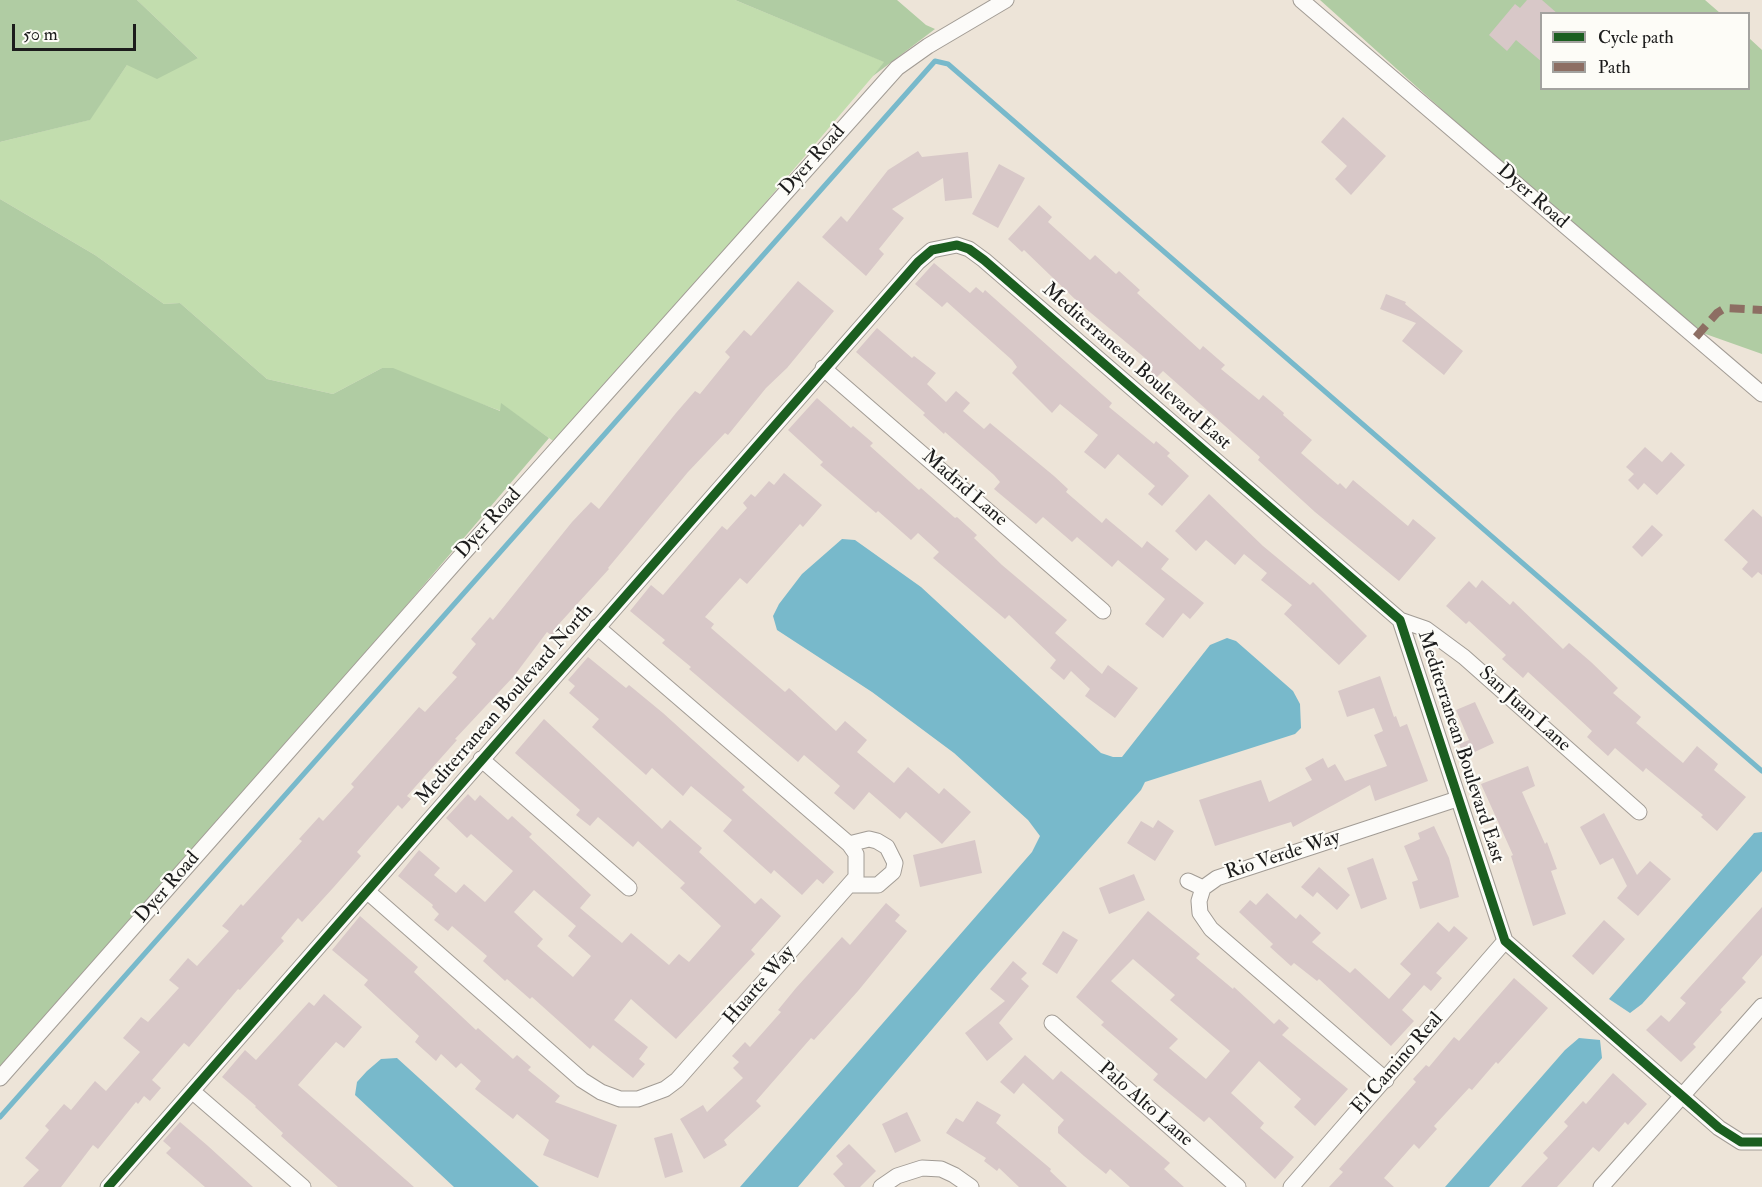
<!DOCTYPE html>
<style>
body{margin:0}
#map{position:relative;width:1762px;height:1187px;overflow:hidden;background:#ede4d8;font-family:"IM FELL Double Pica",serif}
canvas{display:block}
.legend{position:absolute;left:1540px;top:12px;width:210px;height:78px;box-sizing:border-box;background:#fdfcf7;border:2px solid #a3a29f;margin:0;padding:8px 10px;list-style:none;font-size:18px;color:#1c1c1c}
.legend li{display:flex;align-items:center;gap:12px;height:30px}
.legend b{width:30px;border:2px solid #a3a29f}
.scale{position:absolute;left:12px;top:24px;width:124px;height:27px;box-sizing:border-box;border:3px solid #1c1c1c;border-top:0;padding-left:8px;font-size:18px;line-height:21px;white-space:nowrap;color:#1c1c1c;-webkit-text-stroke:4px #fdfcf7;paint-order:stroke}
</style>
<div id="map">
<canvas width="1762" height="1187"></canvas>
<ul class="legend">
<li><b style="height:8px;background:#1b5e20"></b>Cycle path</li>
<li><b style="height:8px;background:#8d6e63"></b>Path</li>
</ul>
<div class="scale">50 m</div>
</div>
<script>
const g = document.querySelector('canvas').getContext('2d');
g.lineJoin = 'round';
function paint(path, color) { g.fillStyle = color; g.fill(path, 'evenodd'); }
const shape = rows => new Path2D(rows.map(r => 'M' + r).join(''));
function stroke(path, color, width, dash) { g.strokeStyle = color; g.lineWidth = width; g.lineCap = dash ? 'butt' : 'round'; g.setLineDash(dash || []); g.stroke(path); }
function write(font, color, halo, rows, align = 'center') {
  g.font = font + ' "IM FELL Double Pica",serif'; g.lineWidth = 4.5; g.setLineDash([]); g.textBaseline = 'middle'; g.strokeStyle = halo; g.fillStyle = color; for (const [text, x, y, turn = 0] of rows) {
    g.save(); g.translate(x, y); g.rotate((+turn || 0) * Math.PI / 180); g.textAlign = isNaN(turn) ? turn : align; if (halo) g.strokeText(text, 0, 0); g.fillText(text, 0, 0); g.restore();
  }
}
const green = shape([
 [137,0,735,0,885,62,559,445,501,404,501,411,382,368,333,394,267,379,180,303,164,304,95,255,0,199,0,142,89,120,127,65,198,58]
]);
const forest = shape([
 [0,0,137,0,198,58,157,79,127,65,90,120,0,142],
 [735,0,897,0,926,25,935,29,873,76,884,62],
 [1320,0,1705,0,1720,13,1542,14,1542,88,1748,88,1749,38,1762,50,1762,354,1683,326],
 [0,199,95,255,164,304,180,303,267,379,333,394,382,368,393,368,500,411,501,403,549,438,0,1082]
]);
const water = shape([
 [842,539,855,540,921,587,1101,753,1113,757,1122,757,1210,645,1227,638,1236,641,1293,691,1300,704,1301,728,1295,734,1145,782,1141,790,979,974,798,1187,740,1187,1032,852,1040,836,1028,820,954,753,872,692,777,630,773,616,779,604,802,574],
 [1762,832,1762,871,1642,1004,1630,1013,1609,999,1754,833],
 [1579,1038,1600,1040,1602,1058,1489,1187,1445,1187,1565,1050],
 [397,1058,517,1167,539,1187,454,1187,355,1095,357,1082,367,1071,381,1059]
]);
const stream = shape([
 [0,1117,935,61,948,64,1762,771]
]);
const building = shape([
 [1527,0,1542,0,1558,14,1542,14,1542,62,1516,40,1507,51,1489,35,1515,4,1520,8],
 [1343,117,1386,156,1351,195,1335,179,1347,166,1321,142],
 [918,151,922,157,968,152,972,198,945,201,943,178,892,209,904,218,879,249,884,254,866,276,822,237,841,216,847,222,888,170],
 [999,164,1025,178,998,228,972,214],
 [1039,205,1052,217,1048,222,1090,260,1095,255,1116,274,1119,271,1140,290,1137,293,1200,350,1203,346,1225,365,1221,369,1259,400,1263,395,1284,413,1283,415,1312,440,1301,453,1338,485,1340,483,1346,489,1353,480,1408,526,1413,519,1436,538,1399,581,1315,512,1258,460,1260,457,1163,371,1157,377,1141,363,1145,358,1079,303,1024,250,1022,252,1008,239],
 [934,263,970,293,976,287,983,293,985,290,1112,403,1109,407,1154,444,1156,441,1170,453,1167,456,1189,476,1162,506,1148,494,1155,486,1118,454,1105,469,1084,452,1098,435,1060,404,1052,413,1012,373,1017,367,1012,360,947,302,942,307,915,284],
 [798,281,834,311,787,368,766,388,728,435,725,433,688,472,608,568,609,569,558,625,560,627,552,636,547,632,514,676,455,739,457,740,407,796,411,799,402,809,398,805,357,852,361,856,333,888,302,922,298,918,281,938,284,941,240,990,238,989,189,1047,184,1043,152,1080,161,1088,150,1101,144,1096,138,1104,136,1102,98,1149,93,1145,61,1187,23,1187,39,1170,25,1158,49,1130,45,1126,64,1104,71,1110,95,1081,106,1091,140,1052,123,1038,141,1017,148,1022,179,988,169,980,188,958,197,966,229,931,222,926,241,904,243,906,302,841,299,839,319,817,323,821,354,787,351,784,419,707,425,712,457,677,452,673,476,644,471,639,490,617,493,620,572,522,591,502,599,509,676,413,695,391,700,394,730,357,725,352,744,330,751,336],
 [1386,294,1406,302,1405,304,1463,351,1444,375,1402,341,1416,323,1380,309],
 [877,328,912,358,914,356,936,373,927,384,946,402,956,391,970,403,963,411,984,429,990,423,1054,476,1068,489,1066,492,1102,523,1106,518,1142,548,1147,541,1169,559,1161,569,1204,603,1190,619,1183,613,1163,638,1145,624,1165,599,1118,560,1112,567,1077,537,1072,542,1043,517,1036,524,994,489,1000,482,994,475,945,432,944,434,923,415,925,413,856,352],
 [817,398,851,428,853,426,873,443,870,446,919,490,921,488,955,518,957,517,977,535,974,538,1002,565,1067,620,1055,633,1102,674,1108,665,1138,688,1115,718,1085,696,1090,689,1071,671,1064,680,1050,668,1056,660,1009,615,1005,619,933,558,939,552,918,533,911,540,878,511,876,513,820,465,823,462,788,430],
 [1645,447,1662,462,1671,452,1685,465,1657,495,1644,483,1638,490,1628,480,1634,474,1626,467],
 [784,473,822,505,803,527,800,524,747,584,740,578,705,617,714,624,711,628,785,692,789,688,836,731,845,721,867,740,857,752,894,783,908,767,939,794,944,788,971,812,942,844,906,812,900,819,869,792,854,810,834,793,840,786,804,755,798,762,689,669,691,667,662,643,665,640,630,611,651,585,663,595,722,526,727,530,747,508,743,503,751,494,755,497,769,481,774,485],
 [1209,494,1263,546,1310,585,1313,582,1367,636,1339,665,1284,614,1292,605,1261,580,1267,573,1244,554,1235,565,1206,540,1196,551,1175,531],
 [1753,509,1762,517,1762,575,1758,572,1752,578,1742,569,1748,562,1724,540],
 [1652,525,1663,535,1642,557,1632,547],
 [1482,580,1510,605,1513,601,1563,649,1569,643,1591,662,1618,688,1613,693,1641,717,1636,723,1683,763,1697,746,1718,764,1714,770,1746,797,1717,831,1701,817,1703,815,1646,768,1643,772,1615,748,1608,756,1587,737,1592,731,1564,705,1528,672,1523,678,1502,659,1506,655,1469,621,1466,624,1446,606,1469,581,1476,588],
 [588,657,626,688,629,685,663,713,745,787,742,790,834,872,823,884,817,879,802,895,774,870,771,874,723,831,732,820,691,786,683,796,652,768,646,775,592,727,599,719,569,693,575,686,568,680],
 [1380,676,1394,717,1396,716,1400,727,1407,724,1428,781,1375,801,1370,785,1293,827,1291,822,1215,846,1199,800,1261,780,1269,802,1312,780,1305,768,1323,758,1328,768,1335,764,1345,781,1387,766,1374,735,1383,731,1374,708,1347,717,1338,691],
 [1475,702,1494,743,1464,757,1459,744,1469,740,1456,710],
 [544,719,662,829,670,820,702,848,699,852,755,904,761,898,781,916,751,950,755,954,676,1039,631,999,614,1020,648,1047,639,1059,645,1064,633,1078,593,1045,590,1049,532,997,530,999,507,979,505,981,483,961,487,956,452,926,448,931,434,920,439,914,432,907,433,905,398,876,419,850,440,868,434,875,456,893,464,884,485,902,513,871,471,834,467,838,446,818,468,794,475,801,480,795,508,820,512,816,532,834,529,837,591,895,580,908,622,943,631,933,669,965,679,954,689,962,721,926,680,888,685,883,638,841,633,847,598,817,590,826,576,815,580,810,515,753],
 [534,890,576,926,568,936,591,956,573,977,537,946,543,939,514,912],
 [1528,766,1535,786,1522,792,1545,844,1547,842,1557,869,1551,871,1566,914,1533,926,1511,856,1513,855,1481,784],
 [1604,813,1637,875,1650,861,1671,879,1638,916,1617,898,1627,886,1613,858,1600,865,1580,827],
 [1158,820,1174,831,1155,861,1127,843,1141,821,1153,828],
 [1434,826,1449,858,1459,897,1420,909,1412,882,1418,880,1404,846,1420,839,1418,833],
 [975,840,982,873,920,887,913,855],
 [1373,858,1387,899,1361,909,1347,868],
 [1319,867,1350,895,1337,910,1317,892,1313,897,1301,887],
 [1134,874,1145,900,1109,914,1099,888],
 [1267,893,1296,919,1300,914,1321,933,1312,942,1350,973,1355,968,1389,999,1411,974,1400,964,1438,922,1449,932,1454,926,1468,938,1436,973,1442,978,1431,991,1424,985,1402,1010,1414,1021,1391,1046,1319,979,1317,981,1294,963,1291,966,1270,947,1273,944,1239,912,1250,900,1256,905],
 [886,903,900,915,895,921,907,931,858,991,814,1040,811,1038,756,1101,761,1106,724,1140,727,1145,704,1159,680,1119,703,1105,707,1112,743,1078,733,1068,739,1062,732,1056,745,1042,750,1047,781,1012,778,1010,796,988,842,937,850,945],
 [1762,907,1762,955,1742,978,1746,982,1720,1010,1722,1012,1693,1044,1696,1047,1681,1062,1646,1030,1661,1015,1669,1022,1686,1003,1680,998],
 [1148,911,1200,954,1196,958,1233,989,1234,987,1274,1024,1279,1019,1289,1028,1282,1035,1348,1089,1315,1126,1294,1107,1301,1099,1259,1061,1231,1093,1264,1123,1260,1128,1294,1157,1275,1179,1209,1117,1204,1122,1153,1080,1158,1074,1101,1025,1104,1022,1076,997],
 [1133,959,1175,995,1170,1000,1230,1051,1206,1079,1169,1048,1178,1039,1111,981],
 [360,916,418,967,414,972,476,1030,478,1028,513,1059,517,1055,531,1067,528,1070,560,1096,555,1102,617,1125,598,1178,543,1155,549,1140,517,1114,513,1119,475,1089,481,1081,461,1063,456,1068,441,1054,436,1061,415,1042,419,1036,364,985,368,980,332,950],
 [1604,920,1625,939,1593,975,1572,956],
 [1063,931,1078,940,1057,974,1042,964],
 [1013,961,1027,973,1021,979,1029,986,999,1023,1013,1039,987,1061,965,1033,1005,1001,990,989],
 [1514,978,1548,1008,1498,1064,1496,1062,1472,1090,1469,1088,1434,1126,1437,1129,1419,1149,1414,1144,1384,1178,1394,1187,1329,1187,1343,1172,1339,1169,1416,1082,1413,1079,1426,1065,1429,1067,1454,1037,1459,1041],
 [324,994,362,1027,344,1048,336,1042,298,1085,414,1187,338,1187,281,1136,283,1133,255,1107,256,1106,222,1077,245,1050,256,1060,309,1002,314,1006],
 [1025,1055,1053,1080,1061,1071,1170,1163,1164,1169,1184,1187,1130,1187,1110,1169,1106,1174,1084,1156,1058,1133,1058,1127,1064,1120,1023,1083,1014,1094,1000,1082],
 [1613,1073,1647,1104,1628,1125,1625,1122,1599,1152,1593,1147,1557,1187,1521,1187,1548,1158,1543,1153,1568,1126,1564,1122,1583,1101,1586,1104],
 [977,1101,1001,1115,996,1123,1051,1169,1050,1171,1067,1187,1019,1187,999,1168,997,1171,984,1161,986,1158,946,1133,956,1118,963,1122],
 [907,1112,921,1141,895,1153,882,1124],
 [180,1122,208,1146,253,1187,205,1187,166,1153,171,1148,163,1141],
 [672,1133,683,1172,665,1178,654,1138],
 [849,1144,876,1171,860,1187,845,1187,833,1174,843,1164,836,1156]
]);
const minor = shape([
 [1301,0,1762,394],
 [823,368,1103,611],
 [1400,620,1426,629,1464,657,1639,812],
 [481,759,629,888],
 [849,844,869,839,877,841,887,847,895,863,893,872,878,885,850,885],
 [1188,881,1203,888],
 [368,892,582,1080,601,1092,620,1099,638,1099,665,1089,677,1080,856,877,856,854,849,844,597,627],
 [1052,1023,1238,1187],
 [0,1078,459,558,897,68,928,46,1006,0],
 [1386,1080,1211,929,1200,913,1199,901,1203,888,1217,878,1457,799],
 [192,1091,303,1187],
 [108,1187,918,262,932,250,957,245,969,249,984,260,1400,620,1505,941,1719,1128,1741,1142,1762,1142],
 [881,1187,897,1176,922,1168,941,1169,954,1175,971,1187],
 [1291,1187,1505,941],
 [1601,1187,1762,1006]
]);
const quiet = shape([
 [1696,337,1717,313,1725,308,1762,310]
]);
const cycleway = shape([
 [108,1187,918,262,932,250,957,245,969,249,984,260,1400,620,1505,941,1719,1128,1741,1142,1762,1142]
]);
const streetNames = [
 ["Dyer Road",813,161,-48],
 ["Dyer Road",1532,197,41],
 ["Mediterranean Boulevard East",1136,367,41],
 ["Madrid Lane",964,489,41],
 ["Dyer Road",489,524,-48],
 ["Mediterranean Boulevard North",505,705,-49],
 ["San Juan Lane",1524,710,42],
 ["Mediterranean Boulevard East",1460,747,72],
 ["Rio Verde Way",1283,856,-18],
 ["Dyer Road",168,888,-49],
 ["Huarte Way",760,986,-49],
 ["El Camino Real",1398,1064,-49],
 ["Palo Alto Lane",1145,1105,41]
];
paint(green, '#c2ddae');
paint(forest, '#b0cca3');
paint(water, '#78b9cb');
stroke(stream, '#78b9cb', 5);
paint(building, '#d8c8c8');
stroke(minor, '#a29c95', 17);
stroke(minor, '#fcfbf9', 15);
stroke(quiet, '#8d6e63', 8, [15, 8]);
stroke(cycleway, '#1b5e20', 9);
write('20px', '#1c1c1c', '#fdfcf7', streetNames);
</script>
